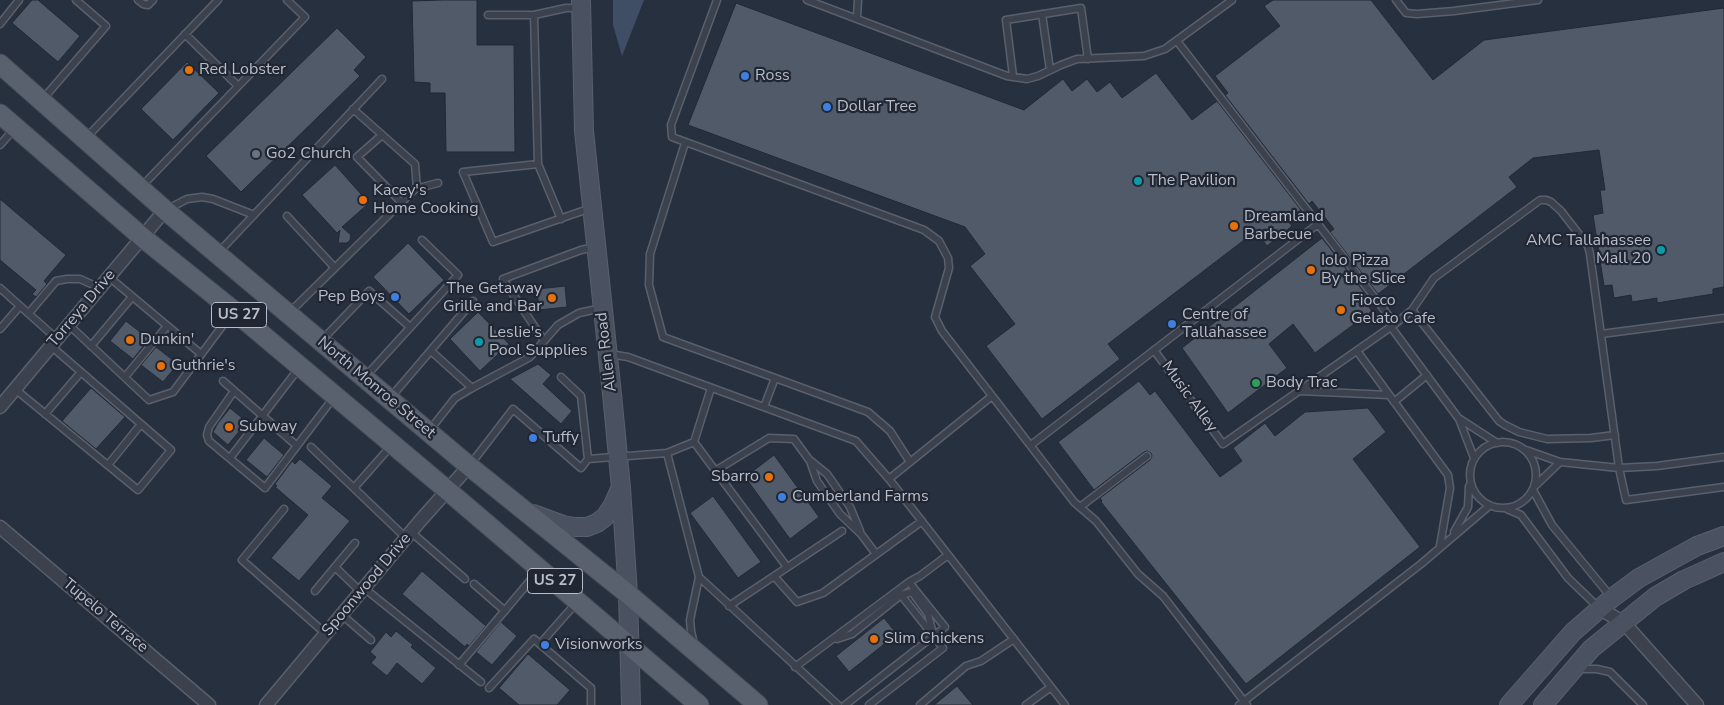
<!DOCTYPE html>
<style>
body{margin:0}
canvas{display:block;background:#27303e}
</style>
<canvas width="1724" height="705"></canvas>
<script>
const g = document.querySelector('canvas').getContext('2d');
g.lineJoin = 'round';
function paint(path, color) { g.fillStyle = color; g.fill(path, 'evenodd'); }
const shape = rows => new Path2D(rows.map(r => 'M' + r).join(''));
function stroke(path, color, width, dash) { g.strokeStyle = color; g.lineWidth = width; g.lineCap = dash ? 'butt' : 'round'; g.setLineDash(dash || []); g.stroke(path); }
function write(font, color, halo, rows, align = 'center') {
  g.font = font + ' "Nunito Sans",sans-serif'; g.lineWidth = 4.5; g.setLineDash([]); g.textBaseline = 'middle'; g.strokeStyle = halo; g.fillStyle = color; for (const [text, x, y, turn = 0] of rows) {
    g.save(); g.translate(x, y); g.rotate((+turn || 0) * Math.PI / 180); g.textAlign = isNaN(turn) ? turn : align; if (halo) g.strokeText(text, 0, 0); g.fillText(text, 0, 0); g.restore();
  }
}
const water = shape([
 [613,0,644,0,622,56,613,25]
]);
const building = shape([
 [32,0,38,0,80,36,58,62,12,23,32,0],
 [441,0,477,0,477,45,514,45,515,152,446,152,445,93,430,93,430,83,414,82,412,1,441,0],
 [1273,0,1371,0,1433,80,1484,40,1724,8,1724,287,1713,289,1713,294,1657,303,1657,298,1632,302,1631,295,1614,298,1612,285,1604,286,1593,215,1603,213,1600,190,1605,190,1599,150,1533,158,1509,177,1517,187,1378,294,1330,232,1334,229,1312,201,1309,204,1225,95,1228,93,1215,76,1280,26,1264,6,1273,0],
 [736,3,1024,110,1063,79,1072,91,1087,79,1097,92,1110,82,1122,98,1156,73,1192,120,1217,101,1301,210,1287,220,1292,226,1267,246,1256,231,1108,344,1120,359,1042,419,986,346,1015,324,970,266,985,254,965,227,688,125,736,3],
 [337,28,366,57,354,70,360,76,241,192,206,156,337,28],
 [187,62,219,93,173,140,141,109,187,62],
 [335,165,369,203,342,227,351,235,350,240,347,243,338,243,340,230,337,233,302,195,335,165],
 [0,199,66,255,44,281,47,284,36,297,32,294,36,290,0,260,0,199],
 [1322,238,1370,300,1366,303,1372,311,1315,353,1293,324,1269,344,1287,368,1228,413,1182,348,1322,238],
 [408,243,444,280,409,314,373,277,408,243],
 [565,286,567,307,539,310,537,289,565,286],
 [478,312,509,344,480,371,450,339,478,312],
 [126,321,149,339,133,359,110,341,126,321],
 [156,347,178,364,163,382,141,365,156,347],
 [538,364,551,375,543,384,572,411,561,424,510,379,538,364],
 [1139,381,1150,395,1155,391,1220,477,1242,461,1233,448,1265,423,1275,436,1305,412,1368,408,1386,432,1353,459,1420,547,1246,684,1101,502,1102,501,1100,498,1150,460,1152,456,1151,453,1147,451,1144,452,1094,490,1058,442,1139,381],
 [91,388,125,417,96,449,62,421,91,388],
 [230,408,247,422,228,445,213,432,218,423,230,408],
 [264,438,284,455,267,477,246,460,264,438],
 [774,455,819,517,790,539,745,477,774,455],
 [300,459,332,486,322,498,350,521,299,581,271,558,308,515,275,487,277,486,275,484,292,461,295,464,300,459],
 [713,496,761,562,738,578,690,513,713,496],
 [422,571,486,626,469,646,467,644,465,647,402,594,422,571],
 [884,618,897,634,849,672,836,656,884,618],
 [501,622,517,636,492,665,476,652,501,622],
 [396,631,413,645,411,647,436,668,422,684,397,663,387,676,371,663,376,657,370,652,386,632,391,637,396,631],
 [528,654,570,690,557,705,519,705,499,688,528,654],
 [957,686,973,705,934,705,957,686]
]);
const lane = shape([
 [138,0,143,4,148,5,153,0],
 [717,0,671,125,672,137,924,230,939,241,948,258,949,268,935,317,942,331,1074,502,1096,521,1138,574,1163,596,1247,705],
 [807,0,1007,76,1027,79,1038,76,1061,65,1077,59,1144,56,1165,49,1232,0],
 [1396,0,1406,13,1417,14,1454,11,1538,0],
 [1042,14,1050,70],
 [488,15,534,15,566,8,579,8],
 [534,15,538,164,561,219],
 [857,18,858,0],
 [0,24,19,0],
 [185,34,238,86],
 [1177,41,1395,324],
 [1013,76,1006,20,1081,8,1088,59],
 [42,100,106,26,76,0],
 [353,109,415,164,417,189],
 [382,135,357,157,401,202],
 [86,138,218,0],
 [685,143,650,254,649,285,663,337,868,412,890,431,910,462],
 [0,145,14,129],
 [538,164,463,172,493,242,591,208],
 [142,186,305,17,287,0],
 [168,209,187,199,202,197,213,199,254,215],
 [287,216,335,268],
 [218,253,382,79],
 [109,277,201,354],
 [0,288,57,339],
 [1412,310,1499,421,1505,425,1519,432,1547,439,1591,438,1615,435],
 [290,312,415,189,438,183],
 [29,313,56,281,67,279,80,279,100,288],
 [69,325,149,400,173,392,232,313],
 [1391,327,1459,419,1474,458],
 [0,329,20,306],
 [1601,334,1724,318],
 [322,340,369,291,410,327],
 [544,341,503,279,581,250,595,247],
 [91,346,132,297],
 [1154,350,1223,444,1395,324,1412,310,1434,278,1540,200,1546,200,1551,202,1561,211,1588,246,1590,254,1619,468,1626,500,1724,487],
 [431,351,472,388],
 [1357,351,1448,475,1450,488,1440,546],
 [609,354,628,357,856,441,889,479,1065,705],
 [125,377,167,326],
 [365,377,458,275,422,240],
 [561,377,581,396,588,459],
 [223,381,297,446],
 [15,389,138,490,171,450,51,346],
 [234,391,209,427,207,435,209,441,265,488,334,397],
 [1300,391,1389,395],
 [391,397,473,301],
 [1394,402,1427,375],
 [764,407,775,378],
 [45,414,81,372],
 [1460,419,1497,443],
 [429,431,455,398,472,388,530,357,558,325,579,313,602,308],
 '1470 475a33 33 0 1 1 66 0a33 33 0 1 1-66 0Z',
 [694,442,787,567],
 [1031,445,1318,224],
 [311,447,406,538],
 [1526,450,1560,462,1619,468,1657,466,1724,457],
 [667,453,699,577,690,620,691,631,694,644],
 [230,458,299,368],
 [811,461,827,474,850,507,860,531],
 [108,465,141,424],
 [470,465,513,409,581,468,588,459,667,453,694,442,711,388],
 [715,471,769,438,794,439,810,461,817,481,840,514,861,534,876,554],
 [889,479,992,396],
 [1535,486,1560,462],
 [354,488,391,446],
 [1533,490,1552,525,1611,597],
 [1080,507,1147,456],
 [284,509,242,560,326,634],
 [1507,509,1521,515,1568,578,1598,607],
 [411,532,465,579],
 [1454,532,1468,507,1469,486],
 [335,567,361,592],
 [774,576,797,602,823,593,922,521],
 [699,577,838,705],
 [474,584,505,611],
 [364,588,481,682],
 [315,591,355,543],
 [729,606,842,531],
 [342,615,371,640],
 [837,639,852,634,901,595,912,592,928,614,933,634],
 [540,644,577,602],
 [459,665,539,570],
 [795,667,909,582,920,576,948,555],
 [1578,669,1597,669,1610,672,1643,705],
 [489,688,534,639,591,688,591,705],
 [845,705,945,627,909,582],
 [869,705,943,648,901,595],
 [920,705,966,666,981,661,1014,639],
 [1026,705,1051,687],
 [1239,705,1421,564,1489,506]
]);
const street = shape([
 [0,407,165,210],
 [0,527,209,705],
 [1599,608,1624,623,1697,705],
 [266,705,420,521,469,466]
]);
const secondary = shape([
 [581,0,584,131,612,394,621,488,628,594,631,705],
 [533,514,563,525,575,527,587,527,597,523,605,517,613,505,620,489],
 [1509,705,1573,632,1612,598,1639,578,1697,546,1724,536],
 [1543,705,1591,649,1655,597,1684,580,1724,562]
]);
const primary = shape([
 [0,64,165,210,469,466,628,594,758,705],
 [0,114,142,237,234,311,447,490,699,705]
]);
const markers = [
 [189,70,5,"#e8710a"],
 [745,76,5,"#3f7fe0"],
 [827,107,5,"#3f7fe0"],
 [256,154,5,"#6b7280"],
 [1138,181,5,"#0f9aa8"],
 [363,200,5,"#e8710a"],
 [1234,226,5,"#e8710a"],
 [1661,250,5,"#0f9aa8"],
 [1311,270,5,"#e8710a"],
 [395,297,5,"#3f7fe0"],
 [552,298,5,"#e8710a"],
 [1341,310,5,"#e8710a"],
 [1172,324,5,"#3f7fe0"],
 [130,340,5,"#e8710a"],
 [479,342,5,"#0f9aa8"],
 [161,366,5,"#e8710a"],
 [1256,383,5,"#2e9e5b"],
 [229,427,5,"#e8710a"],
 [533,438,5,"#3f7fe0"],
 [769,477,5,"#e8710a"],
 [782,497,5,"#3f7fe0"],
 [874,639,5,"#e8710a"],
 [545,645,5,"#3f7fe0"]
];
const shields = [
 [239,315,55],
 [555,581,55]
];
const shieldNames = [
 ["US 27",239,315],
 ["US 27",555,581]
];
const poiNames = [
 ["Red Lobster",199,70],
 ["Ross",755,76],
 ["Dollar Tree",837,107],
 ["Go2 Church",266,154],
 ["The Pavilion",1148,181],
 ["Kacey's",373,191],
 ["Home Cooking",373,209],
 ["Dreamland",1244,217],
 ["Barbecue",1244,235],
 ["AMC Tallahassee",1651,241,"right"],
 ["Mall 20",1651,259,"right"],
 ["Iolo Pizza",1321,261],
 ["By the Slice",1321,279],
 ["The Getaway",542,289,"right"],
 ["Grille and Bar",542,307,"right"],
 ["Pep Boys",385,297,"right"],
 ["Fiocco",1351,301],
 ["Gelato Cafe",1351,319],
 ["Centre of",1182,315],
 ["Tallahassee",1182,333],
 ["Leslie's",489,333],
 ["Pool Supplies",489,351],
 ["Dunkin'",140,340],
 ["Guthrie's",171,366],
 ["Body Trac",1266,383],
 ["Subway",239,427],
 ["Tuffy",543,438],
 ["Sbarro",759,477,"right"],
 ["Cumberland Farms",792,497],
 ["Slim Chickens",884,639],
 ["Visionworks",555,645]
];
const streetNames = [
 ["Torreya Drive",82,309,-50],
 ["Allen Road",607,352,-97],
 ["North Monroe Street",376,388,40],
 ["Music Alley",1189,397,54],
 ["Spoonwood Drive",367,585,-50],
 ["Tupelo Terrace",105,616,40]
];
paint(water, '#3f4d65');
paint(building, '#505a69');
stroke(building, '#222935', 1);
stroke(lane, '#59606c', 9);
stroke(street, '#59606c', 15);
stroke(secondary, '#59606c', 20);
stroke(primary, '#444b57', 21);
stroke(lane, '#3b424e', 6);
stroke(street, '#3b424e', 12);
stroke(secondary, '#4a5160', 18);
stroke(primary, '#59616e', 19);
for (const [x, y, r, color] of markers) { const dot = new Path2D(); dot.arc(x, y, r, 0, 2 * Math.PI); g.fillStyle = color; g.fill(dot); stroke(dot, '#202733', 2); }
for (const [x, y, w] of shields) { const box = new Path2D(); box.roundRect(x - w / 2, y - 12.5, w, 25, 4); g.fillStyle = '#202733'; g.fill(box); stroke(box, '#b7bdc9', 1); }
write('bold 15px', '#b7bdc9', null, shieldNames);
write('16px', '#b7bdc9', '#202733', poiNames, 'left');
write('16px', '#b7bdc9', '#202733', streetNames);
</script>
